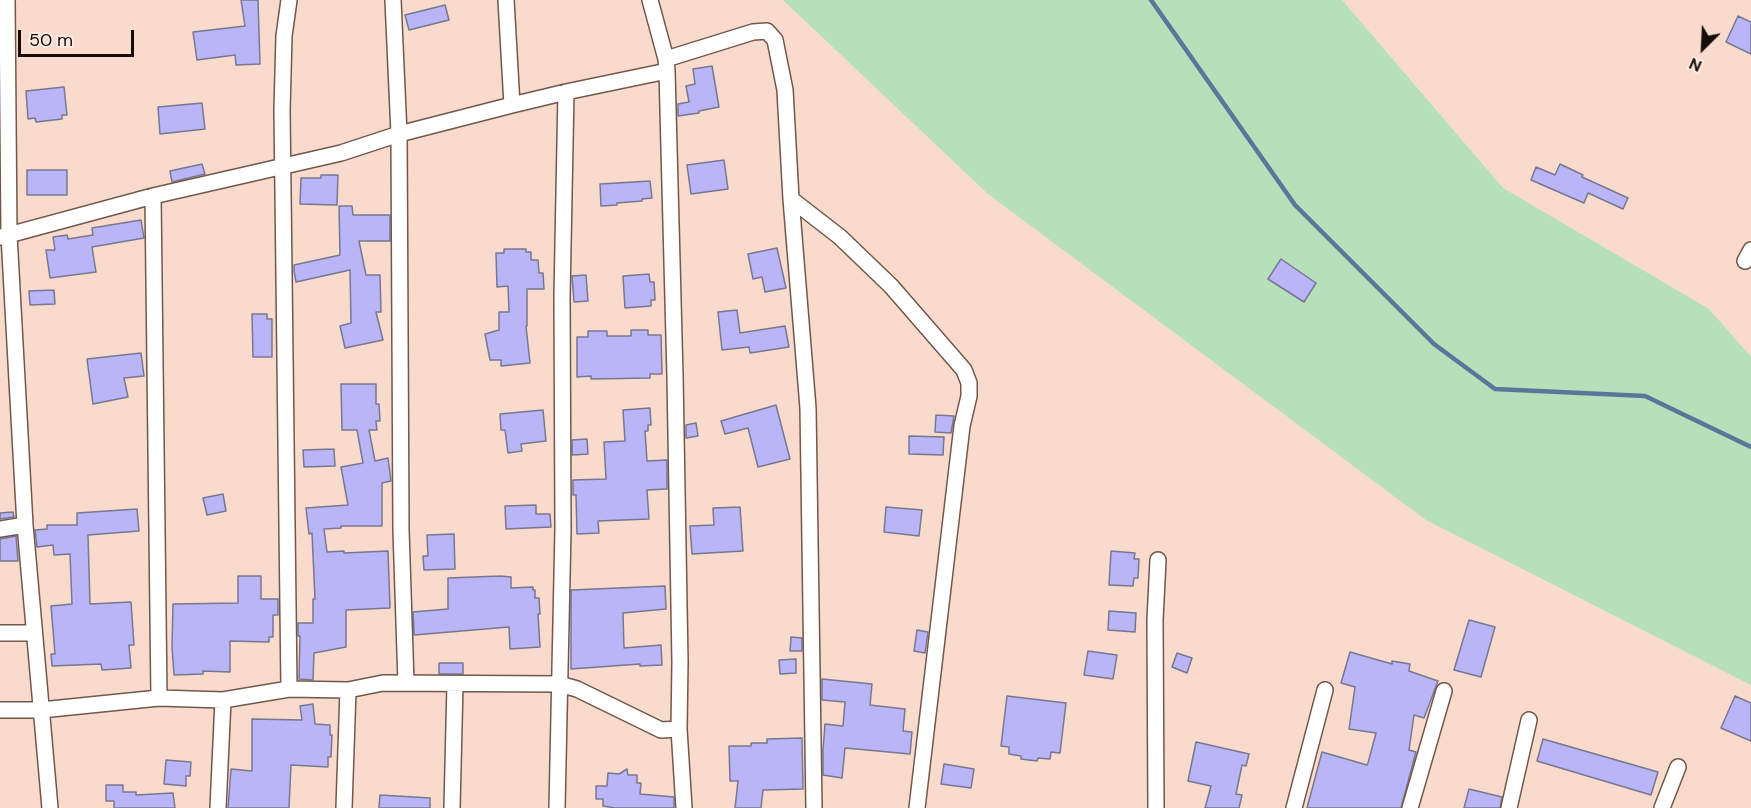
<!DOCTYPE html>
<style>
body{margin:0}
#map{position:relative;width:1751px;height:808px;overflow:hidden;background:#f8dbcc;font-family:"DM Sans",sans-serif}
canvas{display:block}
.north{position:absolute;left:1673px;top:18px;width:60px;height:60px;-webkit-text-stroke:4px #fdebe2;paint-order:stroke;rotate:204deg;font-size:16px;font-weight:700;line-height:24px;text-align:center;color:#160c08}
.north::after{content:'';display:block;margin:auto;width:21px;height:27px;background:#160c08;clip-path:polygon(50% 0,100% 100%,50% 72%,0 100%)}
.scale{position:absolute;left:18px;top:30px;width:116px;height:27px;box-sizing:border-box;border:3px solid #160c08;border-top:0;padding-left:8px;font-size:18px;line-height:21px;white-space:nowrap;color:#160c08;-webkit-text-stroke:4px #fdebe2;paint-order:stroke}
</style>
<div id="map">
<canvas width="1751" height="808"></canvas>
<div class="north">N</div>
<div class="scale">50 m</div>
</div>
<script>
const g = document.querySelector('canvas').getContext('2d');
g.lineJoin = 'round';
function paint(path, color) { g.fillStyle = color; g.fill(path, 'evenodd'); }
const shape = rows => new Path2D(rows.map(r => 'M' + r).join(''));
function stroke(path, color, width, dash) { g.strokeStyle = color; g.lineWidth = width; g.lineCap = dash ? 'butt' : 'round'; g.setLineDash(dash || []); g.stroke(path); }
const green = shape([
 [783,0,1342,0,1503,188,1709,309,1751,357,1751,685,1426,520,988,194]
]);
const stream = shape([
 [1151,0,1295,205,1434,344,1495,389,1645,396,1751,447]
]);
const building = shape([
 [241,0,258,0,260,64,236,65,235,55,197,60,193,32,245,26,241,0],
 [445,5,449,20,409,30,405,15,445,5],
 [1738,16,1751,22,1751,54,1726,42,1738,16],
 [712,66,719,107,699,111,699,113,678,116,678,104,689,102,686,86,695,84,693,69,712,66],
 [64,87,67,115,62,115,62,119,36,122,35,118,28,119,26,91,64,87],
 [202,103,205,129,160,134,158,107,202,103],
 [724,160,728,189,691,194,687,165,724,160],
 [202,164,205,174,172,182,170,171,202,164],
 [1560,164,1583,175,1582,177,1628,198,1623,209,1588,193,1584,203,1531,180,1536,167,1555,175,1560,164],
 [27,170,67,170,67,195,27,195,27,170],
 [321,175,338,175,337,205,300,204,301,178,321,178,321,175],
 [650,181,652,198,642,199,642,201,617,203,617,205,601,206,600,184,650,181],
 [339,206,352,206,353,215,390,215,390,241,359,241,366,275,380,275,381,312,376,312,383,340,345,348,340,326,351,323,350,270,296,282,294,271,294,265,340,255,339,206],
 [141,220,144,238,92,247,96,272,50,278,46,250,55,250,53,237,67,235,68,239,93,235,92,228,141,220],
 [777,248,786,288,765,292,762,277,753,279,748,254,777,248],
 [504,249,526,249,526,252,531,252,531,260,538,260,539,273,543,273,544,289,527,289,527,326,526,326,530,363,501,366,501,360,490,360,485,334,499,330,499,312,509,312,508,286,497,287,496,253,504,253,504,249],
 [1281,259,1316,283,1304,302,1268,279,1281,259],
 [649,274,650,282,654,282,655,300,651,300,651,306,625,308,623,276,649,274],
 [586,275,588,301,574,302,572,276,586,275],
 [54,290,55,304,30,305,29,291,54,290],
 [737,310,740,333,785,326,789,347,750,353,749,347,722,350,718,312,737,310],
 [252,314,267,314,267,319,272,319,272,357,253,357,252,314],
 [631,330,648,330,648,335,661,335,662,374,650,374,650,378,591,379,591,376,577,377,577,337,588,337,588,331,607,331,607,336,631,336,631,330],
 [141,353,144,376,124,378,128,397,93,404,87,359,141,353],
 [341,384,376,384,376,404,379,404,380,421,376,421,377,430,369,430,375,461,388,458,391,481,382,483,382,526,341,526,341,528,324,529,327,552,344,551,344,553,388,551,390,608,346,610,346,647,314,653,313,680,299,679,300,636,298,636,298,623,313,623,313,599,315,599,312,533,309,534,306,508,348,505,341,467,363,463,357,430,342,430,341,384],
 [776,405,790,459,758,467,748,428,725,434,721,421,776,405],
 [650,408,651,425,648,425,648,431,645,431,647,461,667,460,667,489,647,490,649,519,598,521,599,533,577,534,576,495,573,495,573,480,606,479,604,442,625,441,623,410,650,408],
 [543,410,546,441,521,444,522,451,508,453,505,430,501,430,500,414,543,410],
 [936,415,954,416,951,433,935,432,936,415],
 [696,423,698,436,686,438,686,425,696,423],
 [909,436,944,437,943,455,909,454,909,436],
 [587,439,588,454,572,455,572,440,587,439],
 [334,449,335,466,304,467,303,450,334,449],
 [223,494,226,511,207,515,203,498,223,494],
 [536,505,536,514,550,514,551,527,506,529,505,506,536,505],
 [740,507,743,551,692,554,690,526,714,525,713,508,740,507],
 [886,507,922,510,919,536,884,532,886,507],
 [137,509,139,531,88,535,90,604,131,602,134,645,129,645,131,668,102,670,101,664,52,666,51,654,55,654,51,606,72,604,70,554,54,555,53,545,37,547,35,530,47,529,47,525,77,525,77,513,137,509],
 [13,512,14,517,0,519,0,513,13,512],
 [454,534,455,569,424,570,423,556,428,556,427,535,454,534],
 [16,536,18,561,0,561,0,539,16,536],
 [1111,551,1135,553,1134,559,1139,559,1138,578,1134,578,1133,586,1109,585,1111,551],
 [238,576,261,576,261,599,278,599,278,615,273,615,273,637,269,637,269,642,230,641,230,672,203,671,203,674,174,675,172,647,173,604,238,603,238,576],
 [500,576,511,577,511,588,533,587,533,590,535,590,535,598,539,598,540,614,538,614,540,647,510,649,509,627,414,635,413,612,448,609,448,578,500,576],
 [665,586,666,609,623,613,624,648,661,645,662,665,640,666,640,664,571,669,571,590,665,586],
 [1109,611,1136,613,1135,632,1108,630,1109,611],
 [1469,620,1495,627,1481,677,1454,670,1469,620],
 [917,630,928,632,925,653,914,651,917,630],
 [791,637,802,638,802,651,790,651,791,637],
 [1088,651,1117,655,1113,679,1084,675,1088,651],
 [1350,652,1392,664,1392,661,1410,664,1409,671,1438,681,1424,718,1414,715,1409,750,1416,752,1401,808,1307,808,1322,752,1367,765,1368,763,1376,733,1349,729,1355,687,1341,683,1350,652],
 [1177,653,1192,658,1187,673,1172,667,1177,653],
 [796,659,796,673,780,674,779,660,796,659],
 [439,663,463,663,463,674,439,674,439,663],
 [822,679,872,684,870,705,905,709,903,731,912,732,910,754,845,748,842,778,823,775,823,750,825,724,843,726,845,702,822,700,822,679],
 [1007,696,1066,703,1060,753,1051,752,1050,759,1038,758,1037,761,1021,759,1021,756,1009,754,1009,747,1001,746,1007,696],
 [1735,696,1751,703,1751,741,1721,728,1735,696],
 [313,704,315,724,330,725,330,735,332,735,331,757,328,757,328,767,291,765,289,808,228,808,231,769,252,771,252,719,302,720,300,706,313,704],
 [802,738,803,789,763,790,761,808,735,808,738,781,730,781,729,746,751,746,751,743,767,743,767,739,802,738],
 [1543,739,1658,772,1651,795,1537,761,1543,739],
 [1196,742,1249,754,1246,766,1242,765,1236,794,1242,795,1239,808,1205,808,1211,786,1188,781,1196,742],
 [166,760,191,762,190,776,186,776,186,786,164,784,166,760],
 [944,764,974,769,971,788,941,784,944,764],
 [627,769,628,775,637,775,637,783,641,783,640,794,674,797,674,808,615,808,603,806,603,799,596,799,596,786,607,786,608,773,619,774,627,769],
 [106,785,123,785,123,792,136,792,136,795,173,793,175,808,114,808,114,801,106,801,106,785],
 [1469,789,1502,797,1500,808,1464,808,1469,789],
 [380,795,430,798,430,808,379,808,380,795]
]);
const street = shape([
 [7,0,9,235,25,525,50,808],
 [289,0,284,36,282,110,289,689],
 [393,0,399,134,401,530,406,683],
 [506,0,512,105],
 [650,0,666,59,667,71,675,376,680,662,679,729,684,808],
 [666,59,753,32,767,31,775,40,785,90,791,199,808,408,814,808],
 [153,196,159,698],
 [791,199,840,237,891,286,964,370,969,383,969,396,962,426,917,808],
 [1,237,153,196,341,153,399,134,512,105,566,92,667,71],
 [1745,261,1751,250],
 [0,529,25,525],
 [0,633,34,633],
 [0,710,41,710,159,698,223,700,289,689,348,690,383,683,559,684,577,689,661,730,679,729],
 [218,808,223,700],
 [344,808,348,690],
 [452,808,455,684],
 [557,808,563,529,562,296,566,92],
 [1156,808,1155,620,1158,560],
 [1294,808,1325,690],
 [1410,808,1444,691],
 [1509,808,1529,720],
 [1662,808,1678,767]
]);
paint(green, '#b5e0ba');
stroke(stream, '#5a769a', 4.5);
paint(building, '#b9b5f6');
stroke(building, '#787790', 1.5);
stroke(street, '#71584b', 18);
stroke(street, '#fff', 15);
</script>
